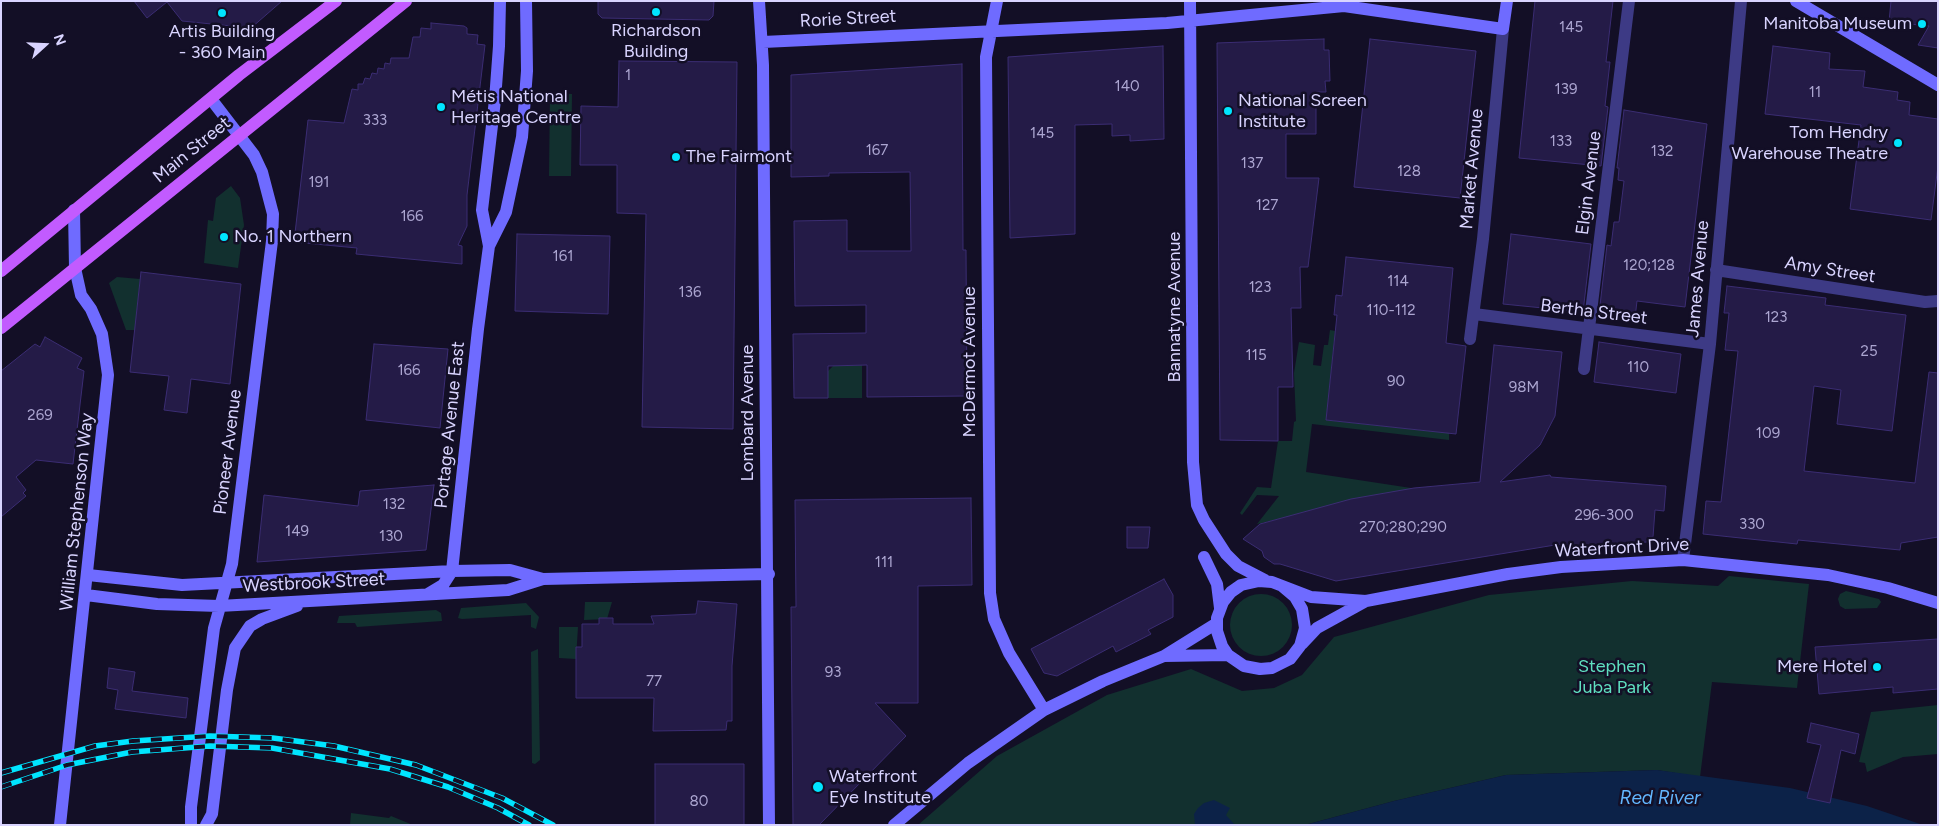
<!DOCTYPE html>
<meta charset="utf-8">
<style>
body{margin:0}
#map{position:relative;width:1939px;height:826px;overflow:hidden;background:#130f26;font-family:Figtree,sans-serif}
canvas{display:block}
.frame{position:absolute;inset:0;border:2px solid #d9d4ff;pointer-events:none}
.north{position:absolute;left:20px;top:20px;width:50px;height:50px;-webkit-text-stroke:4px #130f26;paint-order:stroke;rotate:70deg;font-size:14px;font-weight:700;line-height:20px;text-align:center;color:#d9d4ff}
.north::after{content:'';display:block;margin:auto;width:18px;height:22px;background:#d9d4ff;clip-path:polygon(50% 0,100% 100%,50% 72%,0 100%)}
</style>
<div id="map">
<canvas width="1939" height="826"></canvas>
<div class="frame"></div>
<div class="north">N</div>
</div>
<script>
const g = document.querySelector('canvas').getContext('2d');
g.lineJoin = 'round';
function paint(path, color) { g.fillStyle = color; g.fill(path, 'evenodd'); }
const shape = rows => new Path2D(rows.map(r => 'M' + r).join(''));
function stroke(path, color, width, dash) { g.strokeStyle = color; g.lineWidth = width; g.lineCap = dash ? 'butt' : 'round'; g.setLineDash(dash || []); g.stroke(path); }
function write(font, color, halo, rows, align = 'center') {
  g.font = font + ' Figtree,sans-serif'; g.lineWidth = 5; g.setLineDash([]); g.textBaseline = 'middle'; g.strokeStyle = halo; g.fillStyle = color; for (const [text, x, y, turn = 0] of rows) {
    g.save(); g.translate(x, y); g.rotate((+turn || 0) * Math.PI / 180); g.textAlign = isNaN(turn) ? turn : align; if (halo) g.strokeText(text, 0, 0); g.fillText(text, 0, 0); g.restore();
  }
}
const green = shape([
 [550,93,572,94,571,176,549,176],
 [231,186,240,198,244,225,238,268,204,263,208,220,213,221,216,198],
 [117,277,140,279,135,330,126,330,109,283],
 [1330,330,1335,331,1326,420,1449,433,1449,440,1312,424,1306,472,1411,488,1412,490,1257,524,1279,496,1257,495,1242,515,1240,513,1257,487,1271,488,1278,441,1292,441,1294,422,1296,421,1294,373,1299,342,1315,345,1313,365,1321,366,1324,345,1328,345],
 [862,365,862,398,828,398,828,371,833,366],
 [1729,576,1809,584,1797,688,1712,682,1700,777,1657,770,1506,775,1394,801,1305,825,918,825,997,756,1107,695,1191,669,1242,691,1274,688,1302,675,1334,637,1489,595,1632,581,1718,586],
 [1846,591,1879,599,1881,602,1877,608,1845,609,1840,606,1838,599,1840,594],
 '1230 625a31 31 0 1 1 62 0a31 31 0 1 1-62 0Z',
 [585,602,612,602,607,619,584,620],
 [526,603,539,617,536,629,531,627,531,615,462,619,458,618,461,608],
 [436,610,441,613,442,621,357,627,355,623,337,623,339,616],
 [559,627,578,627,576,659,559,658],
 [538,649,540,760,535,764,532,763,531,652],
 [1938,705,1938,754,1903,757,1867,772,1865,763,1859,762,1871,712],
 [351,813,389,818,391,816,413,825,350,825]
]);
const water = shape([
 [1657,770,1790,788,1867,806,1923,825,1305,825,1394,801,1506,775],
 [1214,800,1230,808,1226,815,1235,825,1195,825,1194,814,1198,808,1204,803]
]);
const building = shape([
 [134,1,282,1,251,28,182,21,167,2,147,18,134,1],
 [598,1,714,1,713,16,709,20,602,18,598,14,598,1],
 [1535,1,1613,1,1606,62,1610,62,1605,106,1608,107,1601,166,1519,158,1535,1],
 [1891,1,1938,1,1938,48,1918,45,1929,26,1889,22,1891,1],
 [431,23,464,26,467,28,467,34,478,35,477,44,485,45,467,195,467,226,458,245,462,246,462,264,356,254,357,248,294,242,308,120,344,123,352,89,358,90,358,84,363,84,365,78,370,79,372,73,377,74,378,68,384,69,385,63,390,64,391,58,409,58,413,37,420,37,421,28,431,29,431,23],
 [1324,39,1324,50,1329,50,1330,81,1325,81,1326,92,1316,92,1316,134,1286,134,1286,178,1319,178,1308,267,1300,267,1301,308,1291,308,1293,387,1278,387,1278,441,1220,440,1217,43,1324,39],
 [1370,39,1476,51,1460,198,1354,187,1370,39],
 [1163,46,1164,139,1130,141,1130,135,1112,136,1112,124,1075,125,1075,234,1010,238,1008,57,1163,46],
 [1773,46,1830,53,1829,69,1865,71,1863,87,1898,92,1897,100,1910,102,1909,115,1938,119,1938,166,1931,220,1850,209,1861,125,1765,114,1773,46],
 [619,61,737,62,733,429,642,427,646,214,617,213,617,165,580,165,581,106,618,107,619,61],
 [962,64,963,250,966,250,967,396,867,397,867,365,828,366,828,398,794,398,793,334,866,333,866,305,795,306,794,221,847,220,847,251,911,251,910,172,829,173,829,176,791,177,791,75,962,64],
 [1624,110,1707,124,1685,307,1637,301,1635,318,1599,314,1607,245,1611,246,1614,222,1619,222,1624,181,1618,180,1619,168,1617,168,1624,110],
 [517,234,610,236,608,314,515,311,517,234],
 [1511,234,1591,244,1583,312,1503,304,1511,234],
 [1346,257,1453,268,1446,343,1466,346,1456,434,1326,420,1337,315,1334,315,1336,295,1342,296,1346,257],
 [141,272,241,284,230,384,191,379,187,413,164,410,169,376,130,372,141,272],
 [1727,286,1826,298,1825,305,1906,315,1892,431,1837,424,1841,390,1814,386,1804,471,1915,483,1929,372,1938,373,1938,537,1901,543,1900,550,1798,540,1797,544,1703,534,1706,501,1721,502,1738,351,1725,350,1729,313,1724,313,1727,286],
 [45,337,82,358,77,368,84,371,73,464,36,460,16,477,26,490,23,493,26,496,1,517,1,371,35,344,40,347,45,337],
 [1599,342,1681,354,1676,393,1594,382,1599,342],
 [374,344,448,349,440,428,366,420,374,344],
 [1494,345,1562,352,1555,416,1540,445,1500,482,1550,475,1551,477,1666,486,1664,511,1655,510,1653,537,1648,537,1647,542,1573,547,1573,544,1555,545,1336,581,1280,564,1274,564,1264,557,1262,551,1243,539,1260,524,1351,499,1414,488,1480,482,1494,345],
 [434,485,426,550,257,562,264,495,358,506,360,491,434,485],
 [971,498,972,585,918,586,918,703,875,703,906,736,819,825,793,825,791,607,796,607,795,500,971,498],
 [1127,527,1150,527,1148,548,1127,548,1127,527],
 [1164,579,1173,595,1173,617,1148,630,1151,634,1116,652,1113,646,1057,676,1044,673,1031,649,1164,579],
 [698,601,737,604,732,666,732,721,727,721,726,730,653,731,654,698,576,698,576,647,582,647,582,624,599,624,599,618,613,618,613,624,654,624,651,616,696,614,698,601],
 [1938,639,1938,689,1893,693,1893,687,1819,694,1815,647,1938,639],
 [109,668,135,672,132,691,188,698,186,718,115,709,118,690,107,688,109,668],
 [1811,723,1859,734,1855,754,1841,750,1830,803,1807,798,1821,745,1807,742,1811,723],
 [655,764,744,764,744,825,655,825,655,764]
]);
const street = shape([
 [1716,270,1925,302,1938,301],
 [1474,314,1710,344],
 [1470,339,1483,239,1503,29],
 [1584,369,1629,1],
 [1683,560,1710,344,1741,1]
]);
const secondary = shape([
 [759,1,763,65,769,825],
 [997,1,986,57,990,593,994,619,1009,653,1044,710],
 [1190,1,1193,462,1197,505,1204,520,1226,554,1238,566,1265,580],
 [1796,1,1938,85],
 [763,42,1167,23,1344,6,1503,29,1507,1],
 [489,246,482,210,495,100,499,46,500,1],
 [1204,557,1217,584,1220,608],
 [88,575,182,585,452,571,510,570,543,579],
 [1282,586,1295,597,1302,609,1305,628,1300,646,1290,659,1272,668,1260,669,1244,666,1228,655,1222,646,1217,631,1217,618,1223,602,1231,592,1241,585,1259,581,1272,582,1311,597,1366,601,1508,574,1561,567,1683,560,1828,575,1888,588,1938,603],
 [428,594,443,585,452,571,478,329,489,246,506,212,522,137,527,71,526,1],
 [86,595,157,604,219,606,508,590,543,579,769,574],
 [1302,644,1317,628,1366,601],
 [1164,656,1228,655],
 [60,825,108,375,102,334,91,309,81,295,75,268,74,210],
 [191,825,191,807,214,628,232,564,272,241,273,214,262,172,254,155,211,99],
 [206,825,212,814,227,690,235,648,250,626,262,619,297,606],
 [894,825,968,763,1044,710,1103,681,1164,656,1217,623]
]);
const primary = shape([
 [1,271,239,75,336,1],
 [1,328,406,1]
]);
const rail = shape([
 [1,773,95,746,133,741,210,736,273,738,334,746,416,765,502,798,553,825],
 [1,787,67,765,132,752,210,746,272,748,390,769,448,787,498,808,529,825]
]);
const markers = [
 [656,12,5,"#00e5ff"],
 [222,13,5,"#00e5ff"],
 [1922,24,5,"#00e5ff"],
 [441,107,5,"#00e5ff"],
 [1228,111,5,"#00e5ff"],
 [1898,143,5,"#00e5ff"],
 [676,157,5,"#00e5ff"],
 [224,237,5,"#00e5ff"],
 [1877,667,5,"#00e5ff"],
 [818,787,6,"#00e5ff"]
];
const numberNames = [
 ["145",1571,28],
 ["1",628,76],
 ["140",1127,87],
 ["139",1566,90],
 ["11",1815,93],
 ["333",375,121],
 ["145",1042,134],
 ["133",1561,142],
 ["167",877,151],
 ["132",1662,152],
 ["137",1252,164],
 ["128",1409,172],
 ["191",319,183],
 ["127",1267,206],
 ["166",412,217],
 ["161",563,257],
 ["120;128",1649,266],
 ["114",1398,282],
 ["123",1260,288],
 ["136",690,293],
 ["110-112",1391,311],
 ["123",1776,318],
 ["25",1869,352],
 ["115",1256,356],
 ["110",1638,368],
 ["166",409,371],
 ["90",1396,382],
 ["98M",1524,388],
 ["269",40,416],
 ["109",1768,434],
 ["132",394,505],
 ["296-300",1604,516],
 ["330",1752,525],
 ["270;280;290",1403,528],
 ["149",297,532],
 ["130",391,537],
 ["111",884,563],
 ["93",833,673],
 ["77",654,682],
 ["80",699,802]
];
const streetNames = [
 ["Rorie Street",848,19,-3],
 ["Main Street",192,150,-39],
 ["Market Avenue",1472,169,-85],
 ["Elgin Avenue",1589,183,-83],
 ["Amy Street",1830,270,9],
 ["James Avenue",1698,279,-85],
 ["Bannatyne Avenue",1175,307,-90],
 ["Bertha Street",1594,312,7],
 ["McDermot Avenue",970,362,-90],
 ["Lombard Avenue",748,413,-90],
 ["Portage Avenue East",450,425,-84],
 ["Pioneer Avenue",228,452,-83],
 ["William Stephenson Way",77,512,-84],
 ["Waterfront Drive",1622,548,-3],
 ["Westbrook Street",314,583,-3]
];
const poiNames = [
 ["Manitoba Museum",1912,24,"right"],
 ["Richardson",656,31,"center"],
 ["Building",656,52,"center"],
 ["Artis Building",222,32,"center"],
 ["- 360 Main",222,53,"center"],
 ["Métis National",451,97],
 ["Heritage Centre",451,118],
 ["National Screen",1238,101],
 ["Institute",1238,122],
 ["Tom Hendry",1888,133,"right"],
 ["Warehouse Theatre",1888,154,"right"],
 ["The Fairmont",686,157],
 ["No. 1 Northern",234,237],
 ["Mere Hotel",1867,667,"right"],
 ["Waterfront",829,777],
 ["Eye Institute",829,798]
];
const parkNames = [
 ["Stephen",1612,667],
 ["Juba Park",1612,688]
];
const waterNames = [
 ["Red River",1660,798]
];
paint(green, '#12302f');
paint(water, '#0c2248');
paint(building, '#241b47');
stroke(building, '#3b2d73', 1);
stroke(street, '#3d3a85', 12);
stroke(secondary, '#6f6bff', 12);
stroke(primary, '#c25bff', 12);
stroke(rail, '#00e5ff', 5.5);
stroke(rail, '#130f26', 4, [11]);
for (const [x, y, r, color] of markers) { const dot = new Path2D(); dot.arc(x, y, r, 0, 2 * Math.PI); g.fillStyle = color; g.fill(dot); stroke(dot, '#130f26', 2); }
write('15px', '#aca6d1', null, numberNames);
write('18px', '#d9d4ff', '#130f26', streetNames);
write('18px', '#d9d4ff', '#130f26', poiNames, 'left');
write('18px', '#5fe0c0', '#130f26', parkNames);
write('italic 19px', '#62b6ff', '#130f26', waterNames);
</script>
